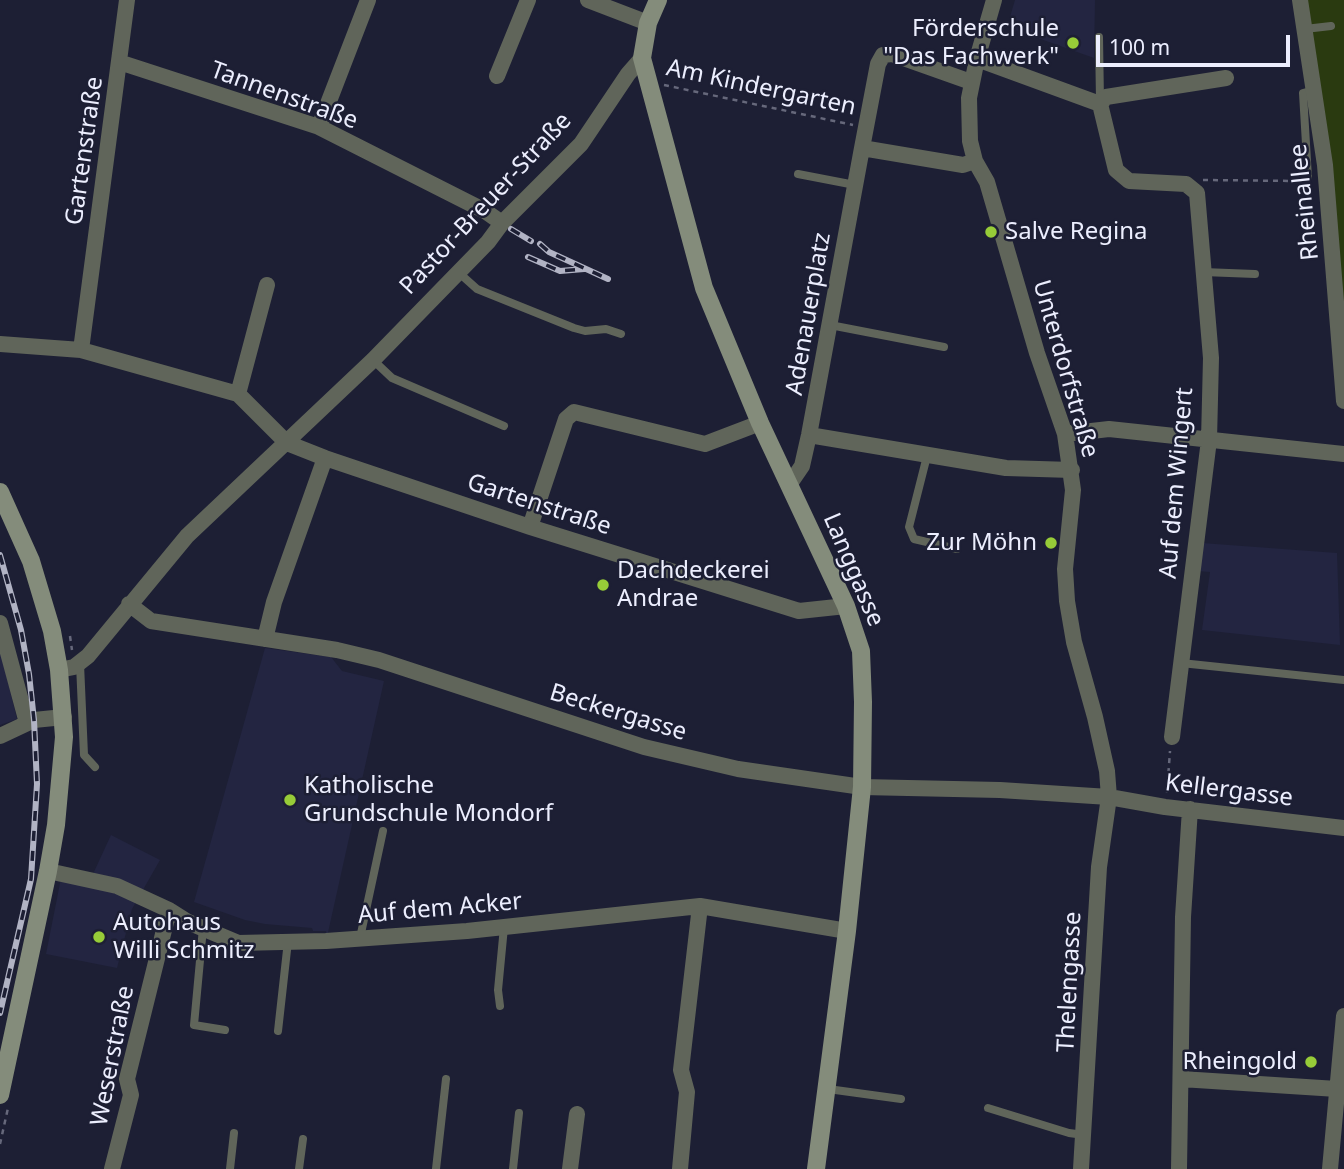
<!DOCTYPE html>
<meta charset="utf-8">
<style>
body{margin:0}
#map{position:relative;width:1344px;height:1169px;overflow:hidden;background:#1d1f34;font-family:"Noto Sans",sans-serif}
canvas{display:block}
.scale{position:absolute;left:1096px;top:35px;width:194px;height:32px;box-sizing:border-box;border:4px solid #eceefe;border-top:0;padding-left:9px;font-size:21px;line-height:24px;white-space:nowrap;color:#eceefe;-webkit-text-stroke:5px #1d1f34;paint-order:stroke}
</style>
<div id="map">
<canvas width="1344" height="1169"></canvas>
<div class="scale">100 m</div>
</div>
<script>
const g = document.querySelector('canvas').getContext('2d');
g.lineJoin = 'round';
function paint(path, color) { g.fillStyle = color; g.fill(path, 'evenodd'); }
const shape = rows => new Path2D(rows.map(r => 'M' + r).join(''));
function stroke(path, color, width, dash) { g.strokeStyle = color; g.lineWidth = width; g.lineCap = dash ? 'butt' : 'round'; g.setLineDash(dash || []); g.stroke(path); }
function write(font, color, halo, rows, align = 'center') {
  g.font = font + ' "Noto Sans",sans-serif'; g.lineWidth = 5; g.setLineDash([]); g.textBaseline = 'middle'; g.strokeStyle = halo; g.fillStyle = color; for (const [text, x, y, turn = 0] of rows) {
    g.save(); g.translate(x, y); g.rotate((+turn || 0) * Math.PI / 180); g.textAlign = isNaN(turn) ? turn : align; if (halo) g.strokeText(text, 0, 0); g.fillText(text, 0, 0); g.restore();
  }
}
const built = shape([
 [1015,0,1095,0,1094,58,1007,27],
 [1202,543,1337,553,1340,645,1202,630,1210,572,1198,571],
 [265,648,331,657,342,671,384,681,327,937,326,931,313,931,312,928,265,924,245,920,194,902],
 [0,649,17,719,0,725],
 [111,835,160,860,132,909,117,968,46,954,63,868,93,874]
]);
const green = shape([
 [1305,0,1344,0,1344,325]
]);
const path = shape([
 [664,85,853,125],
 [1203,180,1298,181],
 [70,636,72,650],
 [1167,793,1170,751],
 [0,1144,8,1108]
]);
const lane = shape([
 [1305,29,1331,26],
 [1099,37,1100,101],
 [798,174,855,185],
 [1308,178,1303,93,1314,90],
 [458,272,477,289,574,328,585,331,606,329,621,334],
 [1203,272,1255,274],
 [830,325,944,347],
 [373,360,392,378,504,426],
 [927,456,909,527,914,539,957,549],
 [1181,663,1344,680],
 [80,664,84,755,95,767],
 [203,928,194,1025,225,1030],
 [360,938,383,831],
 [500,1006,498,990,504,927],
 [278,1031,288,941],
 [828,1089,901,1099],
 [988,1108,1069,1133,1084,1135],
 [230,1169,234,1133],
 [299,1169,303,1139],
 [436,1169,446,1079],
 [513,1169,519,1113]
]);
const street = shape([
 [127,0,81,350,238,394,287,443,325,458,530,527,799,611,846,606],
 [588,0,648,23],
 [994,0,977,59,969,98,970,141,975,161,987,182,1037,353,1065,434,1073,490,1065,569,1067,601,1074,642,1095,717,1107,771,1109,797,1099,867,1081,1169],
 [1300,0,1325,165,1344,401],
 [977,59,1100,104,1116,170,1129,181,1186,184,1197,193,1211,358,1209,440,1172,737],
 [119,62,319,127,485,211,502,223],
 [497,76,528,0],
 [1100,104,1106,97,1226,78],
 [319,127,368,0],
 [862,148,878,64,883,55,892,54,971,82],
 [0,344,81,350],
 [238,394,267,285],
 [1065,434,1109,429,1344,454],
 [809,435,1006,468,1072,470],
 [789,485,802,466,809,435,862,148,963,165,975,161],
 [530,527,566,419,574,412,705,444,760,423],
 [129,604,151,621,337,650,379,660,644,747,738,769,862,787,1000,790,1109,797,1165,807,1344,828],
 [0,623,27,723],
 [265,639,274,602,325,458],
 [59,670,74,667,88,656,187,536,373,360,488,242,502,223,581,144,628,74,642,58],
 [0,736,34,720,64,717],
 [48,871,117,886,169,910,188,922,238,943,326,941,467,931,700,906,847,931],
 [1181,1079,1337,1089],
 [112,1169,131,1095,127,1079,169,910],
 [570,1169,577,1114],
 [680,1169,687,1092,681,1070,700,906],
 [1179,1169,1183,917,1190,809],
 [1330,1169,1344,1016]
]);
const secondary = shape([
 [658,0,648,23,642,58,704,288,760,423,846,606,861,651,863,702,862,787,847,931,816,1169],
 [0,492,31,561,52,631,59,670,64,737,56,825,48,871,0,1095]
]);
const rail = shape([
 [511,229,531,241],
 [540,244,549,252,608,279],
 [528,257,560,271,584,269],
 [0,555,21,630,29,674,34,720,37,784,31,879,0,1013]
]);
const markers = [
 [1073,43,7,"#97cc38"],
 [991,232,7,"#97cc38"],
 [1051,543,7,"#97cc38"],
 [603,585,7,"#97cc38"],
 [290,800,7,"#97cc38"],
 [99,937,7,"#97cc38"],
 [1311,1062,7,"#97cc38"]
];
const poiNames = [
 ["Förderschule",1059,29,"right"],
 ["\"Das Fachwerk\"",1059,57,"right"],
 ["Salve Regina",1005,232],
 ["Zur Möhn",1037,543,"right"],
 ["Dachdeckerei",617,571],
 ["Andrae",617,599],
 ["Katholische",304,786],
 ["Grundschule Mondorf",304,814],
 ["Autohaus",113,923],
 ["Willi Schmitz",113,951],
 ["Rheingold",1297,1062,"right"]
];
const streetNames = [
 ["Am Kindergarten",761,88,12],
 ["Tannenstraße",284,96,20],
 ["Gartenstraße",85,151,-82],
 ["Rheinallee",1305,202,-96],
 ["Pastor-Breuer-Straße",486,204,-47],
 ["Adenauerplatz",809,314,-80],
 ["Unterdorfstraße",1065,369,74],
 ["Auf dem Wingert",1177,483,-85],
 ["Gartenstraße",539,505,18],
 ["Langgasse",853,570,67],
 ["Beckergasse",618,713,17],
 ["Kellergasse",1229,791,7],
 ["Auf dem Acker",440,909,-5],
 ["Thelengasse",1070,982,-87],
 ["Weserstraße",113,1056,-79]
];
paint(built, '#232541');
paint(green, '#2a3a10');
stroke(path, '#66687b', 2.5, [5, 5]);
stroke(lane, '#60655a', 8);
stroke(street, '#60655a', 16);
stroke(secondary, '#848c7b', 18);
stroke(rail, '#b1b3c4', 6);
stroke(rail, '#1d1f34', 3.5, [10]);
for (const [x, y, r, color] of markers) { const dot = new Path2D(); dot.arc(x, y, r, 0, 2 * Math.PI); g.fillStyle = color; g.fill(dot); stroke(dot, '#1d1f34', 2.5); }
write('24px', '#eceefe', '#1d1f34', poiNames, 'left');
write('24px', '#eceefe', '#1d1f34', streetNames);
</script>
